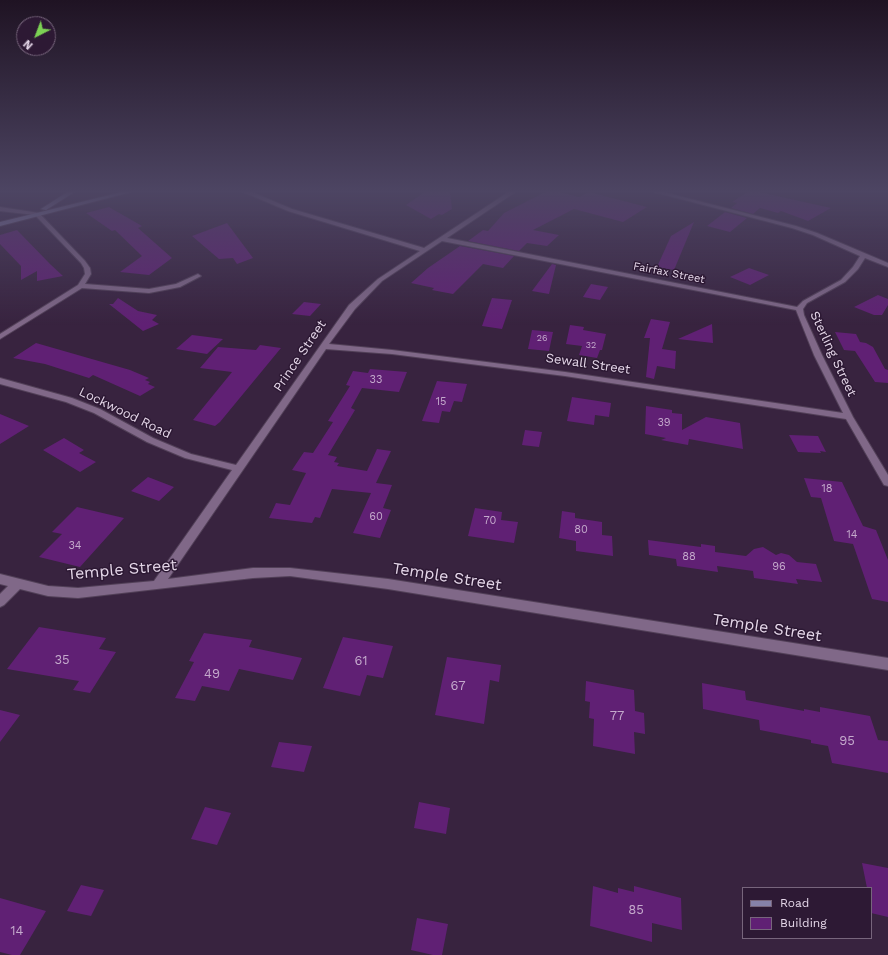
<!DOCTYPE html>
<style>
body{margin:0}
#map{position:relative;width:888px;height:955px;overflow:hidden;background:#38233f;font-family:"Work Sans",sans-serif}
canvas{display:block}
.legend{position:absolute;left:742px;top:887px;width:130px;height:52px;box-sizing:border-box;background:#2d1934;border:1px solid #77657c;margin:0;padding:5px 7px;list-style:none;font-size:12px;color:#e5d7e9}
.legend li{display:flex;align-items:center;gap:8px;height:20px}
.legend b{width:20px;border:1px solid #77657c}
.north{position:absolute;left:16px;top:16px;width:40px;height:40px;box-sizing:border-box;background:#2d1934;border:1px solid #77657c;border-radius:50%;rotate:222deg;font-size:11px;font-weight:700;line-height:16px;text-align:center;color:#e5d7e9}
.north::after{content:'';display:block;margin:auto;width:14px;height:18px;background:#7cd154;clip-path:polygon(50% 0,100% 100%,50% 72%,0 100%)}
</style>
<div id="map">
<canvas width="888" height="955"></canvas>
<ul class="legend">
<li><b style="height:5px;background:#8681a9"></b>Road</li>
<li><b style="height:11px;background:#602074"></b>Building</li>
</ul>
<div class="north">N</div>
</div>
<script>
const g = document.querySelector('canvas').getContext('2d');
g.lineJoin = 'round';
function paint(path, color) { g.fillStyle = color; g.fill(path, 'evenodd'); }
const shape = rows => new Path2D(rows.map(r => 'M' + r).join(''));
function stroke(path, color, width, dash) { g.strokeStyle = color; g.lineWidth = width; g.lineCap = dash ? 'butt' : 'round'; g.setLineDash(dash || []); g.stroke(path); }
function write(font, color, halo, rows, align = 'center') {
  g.font = font + ' "Work Sans",sans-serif'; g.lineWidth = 3; g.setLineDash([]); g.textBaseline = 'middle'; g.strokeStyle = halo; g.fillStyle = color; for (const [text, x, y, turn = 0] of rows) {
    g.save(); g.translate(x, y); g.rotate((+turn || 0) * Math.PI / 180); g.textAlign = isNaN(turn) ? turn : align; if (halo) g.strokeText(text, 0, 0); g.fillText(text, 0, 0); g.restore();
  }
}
const building = shape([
 [426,191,450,191,452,209,442,215,439,214,431,219,406,205],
 [547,191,556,191,579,197,589,192,647,207,623,222,574,209,533,230,559,235,547,246,527,243,519,251,468,241,483,230,488,231,504,213],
 [749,191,755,191,831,208,808,221,781,211,778,213,760,208,753,214,731,208,737,203,732,202],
 [109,207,142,226,138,228,172,258,149,275,120,272,142,256,115,230,112,231,86,213],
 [725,212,747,218,730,232,707,226],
 [694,222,674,270,657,267,671,236],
 [227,223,253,258,237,264,233,258,219,259,192,236],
 [17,230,50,264,63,276,37,281,37,271,21,280,21,266,0,244,0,235],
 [460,246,514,256,503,268,483,264,453,294,432,290,434,288,411,283,428,268],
 [552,264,556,265,549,294,532,291],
 [749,268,769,275,750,285,730,277],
 [591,284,608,287,600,300,583,297],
 [878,295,888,299,888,305,882,315,874,315,854,307],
 [118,298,138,311,157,315,152,320,159,324,143,331,109,304,113,304],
 [492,298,512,300,502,329,482,326],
 [304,302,321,304,310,316,292,314],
 [651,319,670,322,662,349,676,351,675,369,657,366,654,379,646,377,650,338,644,338],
 [712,324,713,343,678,339],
 [570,325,584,327,583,330,606,334,602,350,600,350,597,358,579,355,582,346,566,344],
 [532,330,553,332,549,351,528,349],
 [835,332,856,334,860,342,866,343,873,347,885,369,888,370,888,383,875,382,855,351,844,350],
 [192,335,208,337,223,339,207,354,176,349],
 [36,343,130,370,149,378,145,380,150,382,148,384,155,387,140,396,93,375,89,378,45,364,13,358],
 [260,345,281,348,220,422,215,426,193,420,232,372,200,368,218,347,256,350],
 [370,369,407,372,399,392,362,388,351,408,355,410,328,455,337,457,334,462,339,463,337,466,367,471,377,449,391,451,376,483,392,485,383,508,391,510,380,538,353,533,371,493,332,489,320,518,315,517,312,523,269,518,276,503,290,505,306,473,292,470,304,452,313,453,333,422,328,421,350,386,346,385,353,371,368,373],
 [437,381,467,384,462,402,454,401,450,412,442,411,439,423,422,421],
 [572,397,611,403,609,417,595,415,594,425,567,421],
 [646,406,672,410,672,413,682,414,682,430,706,417,740,423,743,449,689,439,688,445,661,440,666,438,645,434],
 [0,414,29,426,0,444],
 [525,430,542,432,539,447,522,445],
 [789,435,818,436,826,452,820,451,821,453,798,452],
 [64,438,84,450,79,453,96,462,80,472,43,450],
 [148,477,174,487,159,501,131,491],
 [804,478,842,482,863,526,876,530,888,560,888,602,872,599,853,544,834,541,821,498,811,497],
 [77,507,124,518,80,567,39,557,62,534,52,532],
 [475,508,502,512,501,520,518,522,514,543,468,536],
 [562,511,575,513,575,518,602,522,602,535,612,536,613,556,576,551,576,541,559,538],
 [648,540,701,547,701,544,715,546,715,552,746,556,754,549,763,547,776,555,781,553,789,555,797,562,816,564,822,582,796,579,798,584,754,578,753,571,717,566,718,572,677,566,676,559,649,555],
 [39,627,106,638,99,649,116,652,90,693,73,690,79,681,7,669],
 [204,633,252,640,249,647,302,658,293,680,239,669,229,691,202,686,195,701,175,698,194,662,189,661],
 [343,637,393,646,383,678,367,675,360,696,323,688],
 [447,657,501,665,499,682,490,680,484,724,435,715],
 [586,681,634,690,635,711,644,713,645,734,634,732,635,754,593,746,594,719,589,718,590,702,585,701],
 [702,683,745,691,746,700,804,711,804,709,820,712,820,707,870,716,878,740,888,741,888,773,832,763,828,746,811,743,811,740,760,730,759,720,703,709],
 [0,710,20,715,0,742],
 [279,742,312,746,304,772,271,767],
 [419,802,450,808,446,834,414,828],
 [205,807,231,813,217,845,191,839],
 [862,863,888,868,888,917,871,913,871,888,867,888],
 [81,885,104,890,91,916,67,911],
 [593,886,618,893,618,888,634,892,634,886,681,898,682,930,652,923,652,942,590,926],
 [0,898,46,911,20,955,12,955,0,952],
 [417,918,448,924,442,955,433,955,411,950]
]);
const street = shape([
 [241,191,249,191,292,209,424,248,510,191,517,191,447,238,797,307,803,301,841,280,853,267,860,256,813,235,792,228,650,191,659,191,796,226,817,233,888,263,888,267,865,258,858,269,845,282,807,303,803,309,804,315,822,355,853,417,888,475,888,486,884,485,846,419,565,376,392,354,326,349,168,579,253,568,290,568,388,579,888,658,888,670,388,589,290,576,253,578,78,598,48,596,20,589,4,605,0,607,0,594,8,586,0,584,0,574,48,586,78,588,154,581,232,470,185,458,147,442,94,413,66,402,0,384,0,378,72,398,100,409,153,438,191,454,236,465,349,305,378,279,420,251,288,211,241,191],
 [442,241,796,310,814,355,843,413,565,372,392,350,329,344,355,309,382,281,442,241],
 [0,207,39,213,85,261,90,268,91,274,85,284,149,289,176,284,198,274,201,276,180,287,149,293,82,288,0,339,0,334,78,285,85,274,84,268,81,263,35,215,0,211,0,207]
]);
const secondary = shape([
 [69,191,76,191,46,210,41,209,69,191],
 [126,191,135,191,0,226,0,222,126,191]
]);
const farNumbernames = [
 ["26",542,338],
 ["32",591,345]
];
const farStreetnames = [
 ["Fairfax Street",669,273,11]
];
const numberNames = [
 ["33",376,380],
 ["15",441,402],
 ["39",664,423],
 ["18",827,489],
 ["60",376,517],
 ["70",490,521],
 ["80",581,530],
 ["14",852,535],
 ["34",75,546],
 ["88",689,557],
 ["96",779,567]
];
const streetNames = [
 ["Sterling Street",833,354,65],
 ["Prince Street",300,356,-56],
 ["Sewall Street",588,364,8],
 ["Lockwood Road",125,413,26]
];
const nearNumbernames = [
 ["35",62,660],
 ["61",361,661],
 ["49",212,674],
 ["67",458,686],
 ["77",617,716],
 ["95",847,741],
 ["85",636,910],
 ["14",17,931]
];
const nearStreetnames = [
 ["Temple Street",122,570,-5],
 ["Temple Street",447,577,9],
 ["Temple Street",767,628,9]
];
paint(building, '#602074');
stroke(street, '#524058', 2);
stroke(secondary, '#524058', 2);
paint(street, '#806888');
paint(secondary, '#8681a9');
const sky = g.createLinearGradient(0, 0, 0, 325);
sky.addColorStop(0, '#1f1323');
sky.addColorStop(0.59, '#4d4563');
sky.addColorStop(1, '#4d456300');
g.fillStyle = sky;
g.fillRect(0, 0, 888, 325);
write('9px', '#c4a9cc', null, farNumbernames);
write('11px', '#e5d7e9', '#2d1934', farStreetnames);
write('11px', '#c4a9cc', null, numberNames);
write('13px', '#e5d7e9', '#2d1934', streetNames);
write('13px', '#c4a9cc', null, nearNumbernames);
write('16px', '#e5d7e9', '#2d1934', nearStreetnames);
</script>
